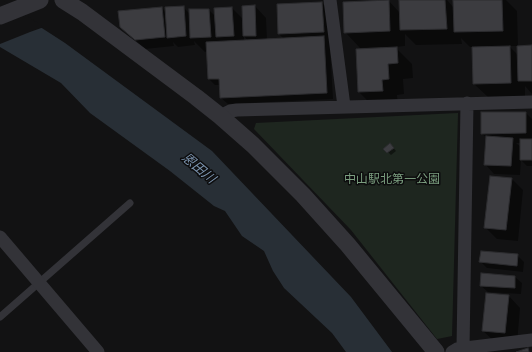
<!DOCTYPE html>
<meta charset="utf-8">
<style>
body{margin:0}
canvas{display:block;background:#121213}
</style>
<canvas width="532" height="352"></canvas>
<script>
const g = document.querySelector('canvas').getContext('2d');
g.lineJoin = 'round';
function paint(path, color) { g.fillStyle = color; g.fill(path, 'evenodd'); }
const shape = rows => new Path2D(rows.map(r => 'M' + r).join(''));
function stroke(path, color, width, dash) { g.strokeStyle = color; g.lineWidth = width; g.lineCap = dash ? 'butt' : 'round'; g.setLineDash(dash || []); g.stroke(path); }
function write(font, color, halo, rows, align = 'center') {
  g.font = font + ' "Nunito Sans","Noto Sans JP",sans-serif'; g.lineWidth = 3; g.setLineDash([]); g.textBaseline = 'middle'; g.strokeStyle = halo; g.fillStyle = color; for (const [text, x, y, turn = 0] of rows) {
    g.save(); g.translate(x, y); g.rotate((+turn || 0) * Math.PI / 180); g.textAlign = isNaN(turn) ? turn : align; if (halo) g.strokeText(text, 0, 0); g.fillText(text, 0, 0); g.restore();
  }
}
const green = shape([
 [458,113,452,336,437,339,351,230,254,129,256,123]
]);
const water = shape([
 [0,1,65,43,212,151,351,297,392,352,346,352,332,333,284,288,273,271,264,251,242,236,225,211,214,206,170,171,90,113,61,83,0,47]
]);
const pier = shape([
 [0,0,3,0,44,27,30,32,0,44]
]);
const shadow = shape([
 [400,0,447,0,454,8,454,0,506,0,517,11,518,46,532,46,532,94,525,86,525,96,488,97,474,84,473,47,470,47,461,38,462,44,416,45,405,34,405,46,395,47,412,64,413,78,403,79,404,94,397,95,398,106,374,107,359,92,382,49,382,47,360,48,345,32,389,1,400,13],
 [509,46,518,46,519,56],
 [322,3,336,17,330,46,333,99,228,104,221,98,221,85,215,85,209,79,207,51,205,52,194,41,195,45,178,47,173,42,174,46,145,49,131,36,162,8,166,12,183,7,190,14,209,10,216,17,232,8,243,19,255,6,266,18,267,40,284,39,279,34],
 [244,36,248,41,244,41],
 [526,113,532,119,532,166,527,166,521,160,520,175,494,174,485,164,487,138,482,134],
 [516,143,521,143,521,147],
 [390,144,396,151,391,155,385,149],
 [512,179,523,190,518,241,497,239,485,227],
 [517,255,524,262,523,272,487,268,481,262],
 [515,277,522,283,521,294,488,292,481,286],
 [509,296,520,308,517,344,495,342,483,331]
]);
const building = shape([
 [389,0,390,31,344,33,343,2,389,0],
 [399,0,445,0,447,29,400,30,399,0],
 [453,0,502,0,503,31,454,32,453,0],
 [322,2,324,32,278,34,277,4,322,2],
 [255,5,256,36,243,36,242,6,255,5],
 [184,6,186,36,167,38,165,7,184,6],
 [162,7,165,37,135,40,120,27,118,11,162,7],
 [232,7,234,36,216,37,214,8,232,7],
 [189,9,209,9,211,37,190,38,189,9],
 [324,36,327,93,220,98,219,79,208,79,206,42,324,36],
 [532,45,532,81,518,81,517,46,532,45],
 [510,46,511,83,473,84,472,47,510,46],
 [397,47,398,63,388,64,389,79,382,80,383,91,358,92,356,49,397,47],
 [481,112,526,112,526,133,481,134,481,112],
 [486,136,513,138,511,166,484,165,486,136],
 [520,139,532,139,532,160,520,160,520,139],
 [390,143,394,148,387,153,383,149,390,143],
 [490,176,512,178,506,230,484,228,490,176],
 [481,251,518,254,517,266,479,262,481,251],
 [481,273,515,276,515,288,480,286,481,273],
 [486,293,509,295,505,333,482,331,486,293],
 [528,348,529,352,516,352,528,348]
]);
const service = shape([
 [0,317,130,203]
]);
const minor = shape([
 [330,0,344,106],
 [220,116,230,111,237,110,532,102],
 [0,237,98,352],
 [463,348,467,103],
 [452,352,457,349,532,340]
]);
const tertiary = shape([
 [63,0,82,12,196,97,220,116,253,145,303,195,348,245,436,352],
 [0,16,40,0]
]);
const parkNames = [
 ["中山駅北第一公園",392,180]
];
const waterNames = [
 ["恩田川",198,169,40]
];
paint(green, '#1e261f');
paint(water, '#282f36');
paint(pier, '#121213');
paint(shadow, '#0007');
paint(building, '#3c3c40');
stroke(building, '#2c2c2f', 1);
stroke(service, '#333338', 7);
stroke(minor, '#333338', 13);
stroke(tertiary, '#333338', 17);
write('12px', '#7b9e7f', '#0d0d0e', parkNames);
write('italic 13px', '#7b93ae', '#0d0d0e', waterNames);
</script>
